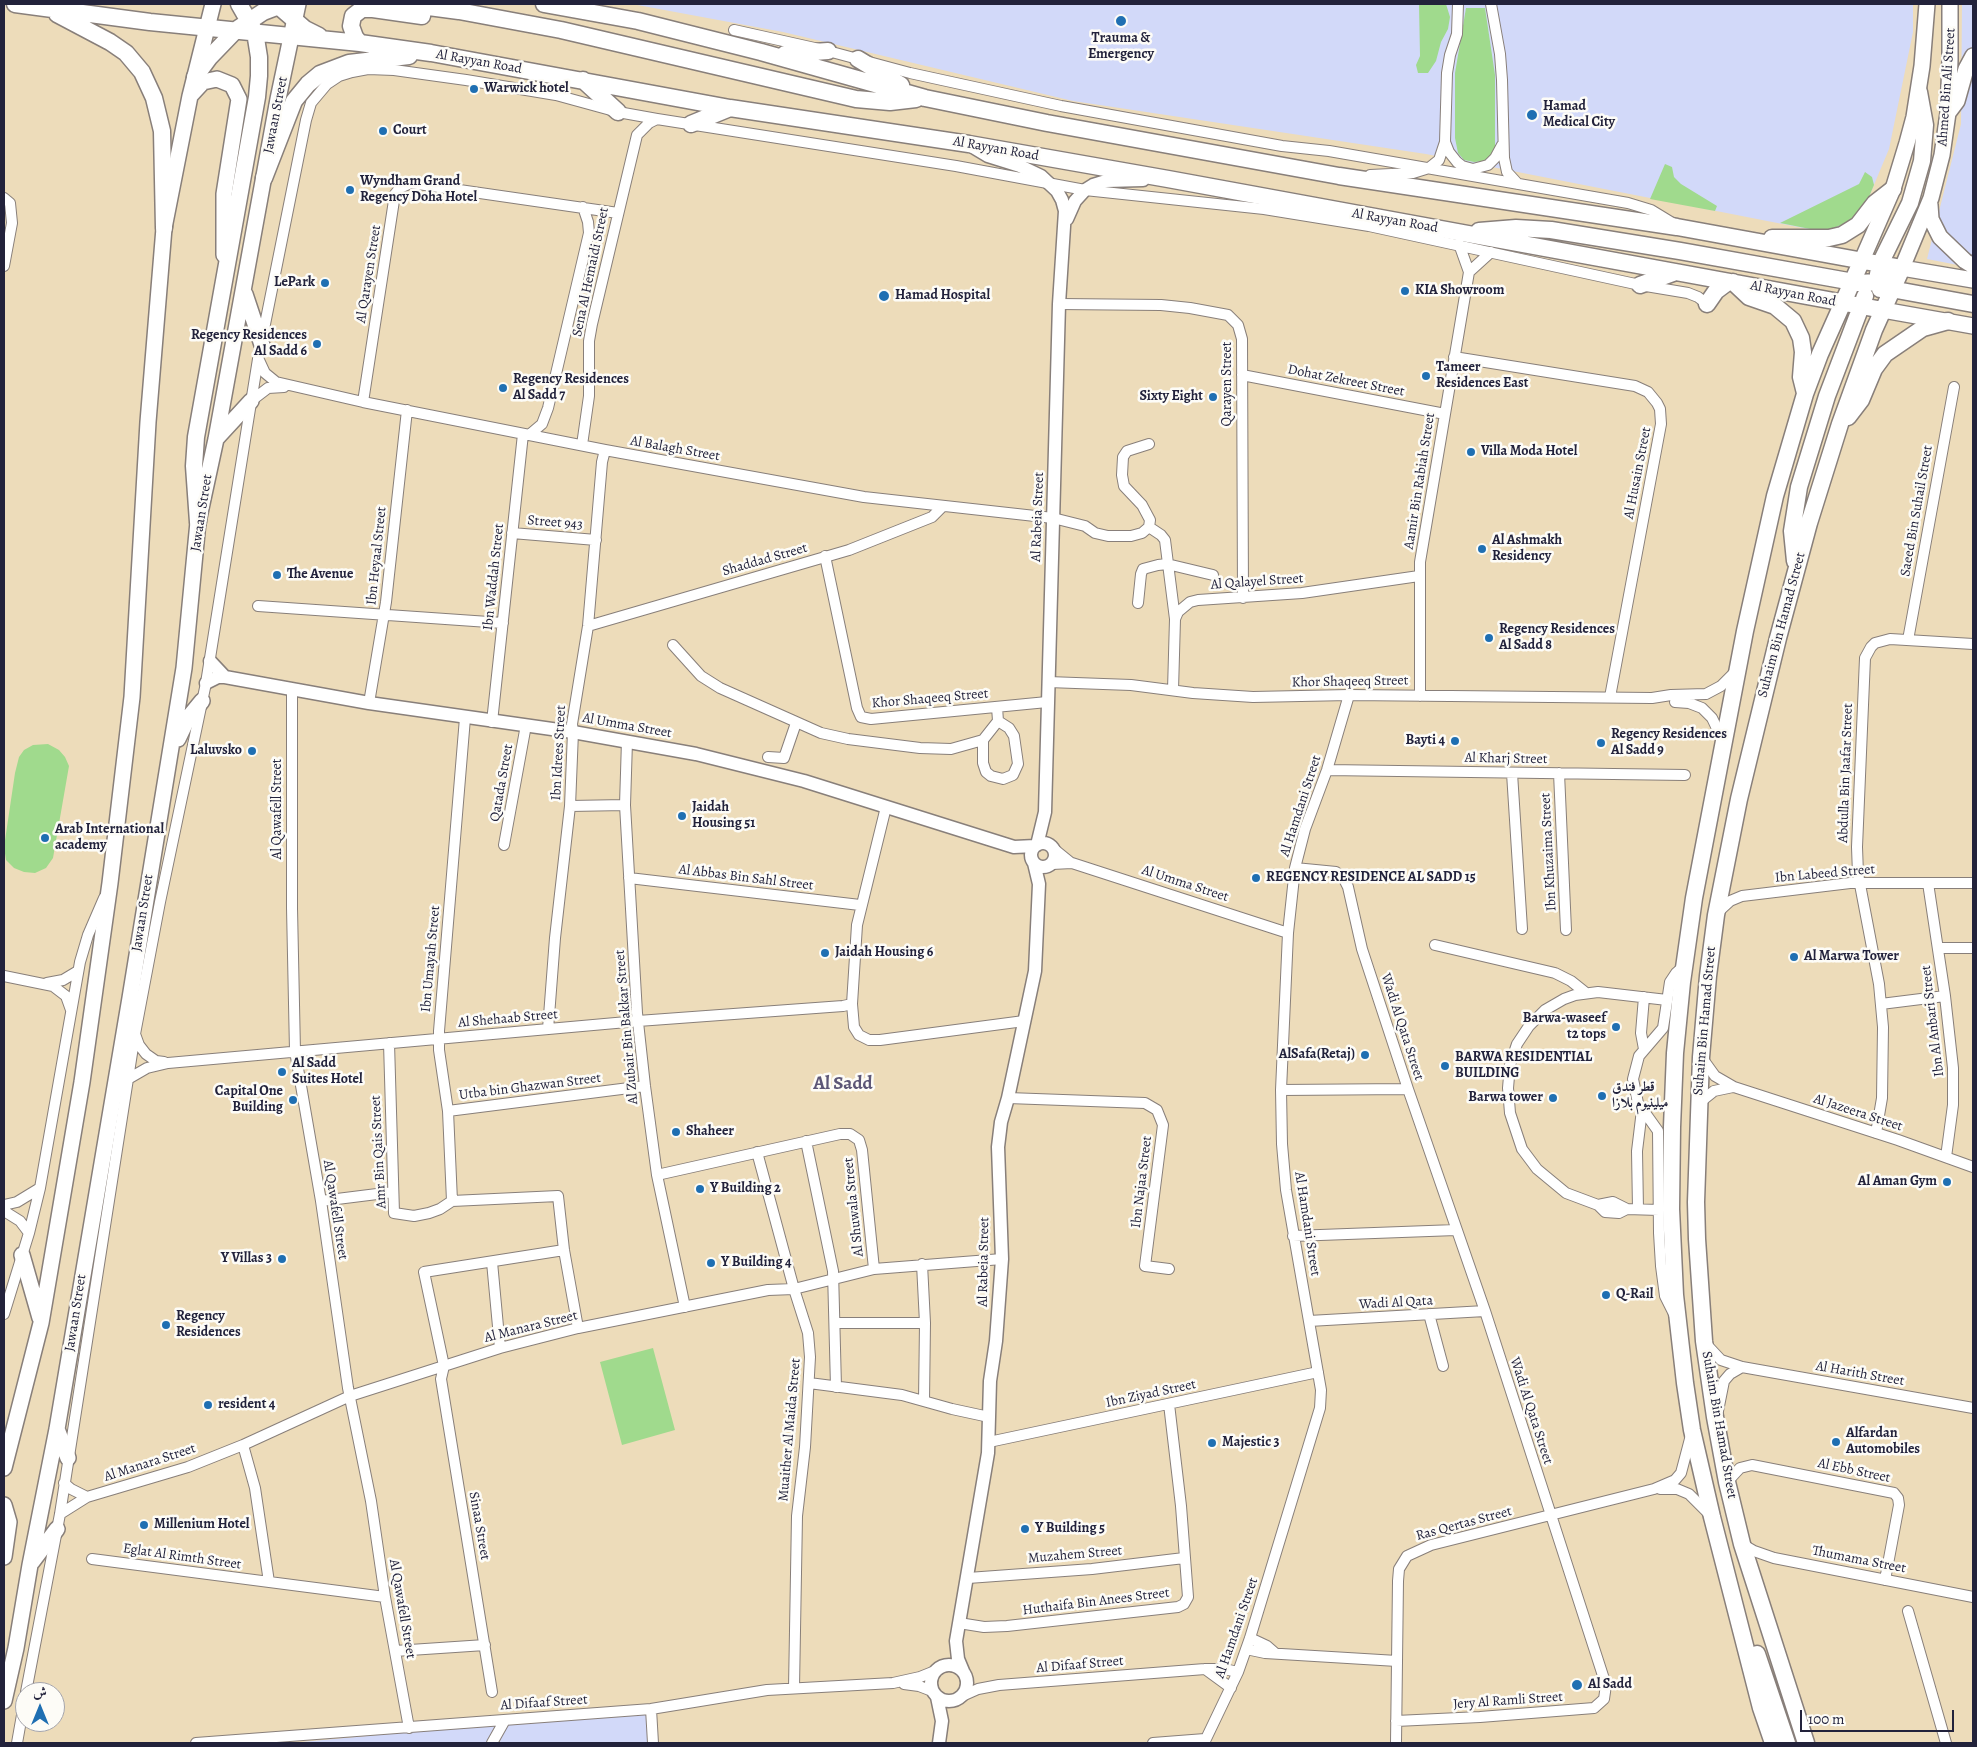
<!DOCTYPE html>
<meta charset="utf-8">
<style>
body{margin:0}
#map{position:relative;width:1977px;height:1747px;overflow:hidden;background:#eddcba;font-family:Alegreya,Amiri,serif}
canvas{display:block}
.frame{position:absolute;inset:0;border:5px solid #22223b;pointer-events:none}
.north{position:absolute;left:15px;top:1682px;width:50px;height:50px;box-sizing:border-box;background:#fdfcf7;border:1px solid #a5a5ac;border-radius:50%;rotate:0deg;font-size:14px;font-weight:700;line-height:20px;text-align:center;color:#22223b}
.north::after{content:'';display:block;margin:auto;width:18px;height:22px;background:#1f6fb2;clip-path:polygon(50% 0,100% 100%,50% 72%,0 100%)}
.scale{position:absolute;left:1800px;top:1710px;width:154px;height:22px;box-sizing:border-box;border:2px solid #22223b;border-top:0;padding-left:6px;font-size:15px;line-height:18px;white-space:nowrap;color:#22223b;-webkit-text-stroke:4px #fdfcf7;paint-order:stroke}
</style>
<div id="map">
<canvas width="1977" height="1747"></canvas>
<div class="frame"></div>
<div class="north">ش</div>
<div class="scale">100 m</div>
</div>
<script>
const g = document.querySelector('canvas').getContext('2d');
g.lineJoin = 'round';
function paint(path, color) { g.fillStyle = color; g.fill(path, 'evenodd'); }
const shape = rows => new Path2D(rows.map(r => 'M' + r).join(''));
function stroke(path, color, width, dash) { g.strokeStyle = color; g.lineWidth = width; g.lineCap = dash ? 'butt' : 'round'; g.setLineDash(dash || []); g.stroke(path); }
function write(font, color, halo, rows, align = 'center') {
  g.font = font + ' Alegreya,Amiri,serif'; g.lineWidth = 5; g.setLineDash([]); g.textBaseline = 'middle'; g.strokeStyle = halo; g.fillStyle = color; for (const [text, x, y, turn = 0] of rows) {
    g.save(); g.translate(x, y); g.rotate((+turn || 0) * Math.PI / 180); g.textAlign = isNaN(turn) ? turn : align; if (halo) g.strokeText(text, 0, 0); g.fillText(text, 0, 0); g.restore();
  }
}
const built = shape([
 [632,4,1913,4,1913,32,1889,149,1868,199,1839,227,1831,229,1808,229,1426,154,1073,101,783,32],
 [1962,4,1973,4,1973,268,1927,259,1961,124],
 [652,1712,654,1743,500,1743,501,1723],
 [495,1724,495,1743,291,1743]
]);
const green = shape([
 [1419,4,1446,4,1450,17,1448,29,1441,42,1436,61,1428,73,1418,73,1416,65,1420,56],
 [1466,8,1485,8,1495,75,1495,147,1490,157,1484,161,1474,162,1464,160,1458,153,1455,138,1455,73],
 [1665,164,1672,167,1674,177,1681,184,1717,206,1715,211,1650,199],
 [1865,172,1872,177,1874,185,1868,199,1853,219,1846,223,1831,229,1815,230,1780,223,1859,184],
 [48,744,59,750,65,757,69,766,53,858,46,868,35,873,24,872,14,868,6,860,4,847,15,773,19,757,24,750,33,745],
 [653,1348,675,1430,622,1445,600,1362]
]);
const minor = shape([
 [1491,4,1500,54,1502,80,1504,158,1507,172,1518,184],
 [734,30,828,51,910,73,1061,106,1282,146,1329,151,1628,203,1651,210,1674,224],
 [1445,142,1449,152,1457,162,1462,166,1473,169,1488,165,1495,158,1502,145],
 [1370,175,1413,173,1429,168,1439,160,1445,142,1447,73,1450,55,1457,34,1458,4],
 [4,198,10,203,12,223,4,266],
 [1469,272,1491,252],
 [1059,304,1161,305,1190,308,1228,315,1238,325,1242,339,1243,598],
 [1454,357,1635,386,1648,392,1657,403,1660,409,1661,424,1610,697],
 [259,360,265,373,276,382,363,402,605,450,864,497,1053,518,1085,526,1095,533,1108,536,1131,536,1142,533,1149,527,1150,520,1142,505,1124,486,1122,475,1123,457,1127,451,1149,444],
 [1242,375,1445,414],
 [251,401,268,388,284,387],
 [363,402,395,194,400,188,411,183,618,213],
 [529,435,542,424,548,408,589,233,588,222,583,207],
 [582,445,589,396,589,341,592,324,637,135,649,123,657,119],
 [1149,527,1161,535,1165,540,1175,619],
 [512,533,596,540],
 [825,556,857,708,861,717,871,719,1047,702],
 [1138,603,1141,574,1143,569,1158,565,1167,564,1213,575],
 [258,606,503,623],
 [588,626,849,550,932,517,943,506],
 [1908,640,1954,387],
 [673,645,701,676,720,688,821,733,848,739,920,748,951,749,983,740],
 [1048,682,1131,685,1193,693,1253,697,1349,695,1652,698,1671,695,1706,694,1721,686,1737,670],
 [292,690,292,908,295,1051,321,1201,348,1388,371,1501,385,1597,409,1728],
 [1173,690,1175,619,1178,612,1190,602,1198,600,1302,593,1419,576],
 [1420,696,1420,562,1469,272,1459,244],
 [1675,702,1689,703,1702,708,1712,718,1722,739],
 [369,703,386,602,407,410],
 [997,707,998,721,1009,728,1014,736,1018,764,1013,775,1003,779,991,776,986,772,983,763,983,740,998,721],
 [492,722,523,434],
 [627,741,625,805,637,1013,645,1086,657,1175,685,1307],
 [768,757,784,758,796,723],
 [1327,770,1685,775],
 [1512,773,1522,929],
 [1559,773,1566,930],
 [570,806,625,805],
 [886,807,857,925,852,1004,854,1027,859,1035,869,1040,880,1040,1024,1021],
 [504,845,526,725],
 [1055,850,1071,863],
 [1052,864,1072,863,1288,933],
 [1295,868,1336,872,1344,879,1348,887,1362,949,1408,1089,1485,1311,1606,1685,1604,1699,1594,1708,1480,1717,1396,1721],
 [629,878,860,905],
 [1928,883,1945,996,1953,1068,1953,1105,1946,1157],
 [1718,912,1730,901,1742,896,1850,883,1973,883],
 [1435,945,1555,973,1571,981,1586,993],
 [1938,948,1973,948],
 [4,976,53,986,66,996,71,1010],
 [47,983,63,980,78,971],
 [1644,997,1641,1033,1644,1049],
 [1881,1004,1945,996],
 [548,1029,555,938,570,806,573,732,572,724,588,626,602,462,605,450],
 [135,1034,139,1045,146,1054,156,1061,164,1062],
 [389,1043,394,1213,414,1216,429,1213,440,1209,452,1201,558,1196,564,1250,578,1328],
 [1702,1058,1715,1076,1734,1087,1898,1140,1973,1167],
 [128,1079,147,1068,168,1063,638,1021,843,1006,852,1004],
 [1281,1090,1408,1089],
 [1008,1098,1145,1103,1157,1110,1163,1125,1145,1266,1169,1269],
 [1699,1103,1714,1091,1733,1087],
 [448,1111,645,1086],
 [1876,1133,1882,1098,1883,1027,1879,984,1858,874,1857,847,1865,658,1871,647,1875,643,1890,639,1973,644],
 [806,1141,833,1271,836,1387],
 [757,1152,794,1289,808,1333,810,1357,805,1447,797,1516,794,1688],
 [657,1175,840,1134,850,1134,859,1140,862,1150,874,1269],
 [321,1201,393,1192],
 [452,1201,448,1111,439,1050,439,1031,465,718],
 [4,1205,17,1202,40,1188],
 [1598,1205,1613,1202,1627,1209,1659,1210],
 [1627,1209,1619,1213,1605,1212,1598,1205,1566,1193,1537,1169,1522,1149,1510,1113,1508,1088,1510,1065,1517,1044,1529,1026,1545,1010,1564,999,1575,995,1598,992,1667,1000],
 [1638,1209,1637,1151,1642,1110],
 [4,1211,20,1221,29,1233],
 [1293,1236,1456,1230],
 [492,1262,500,1348],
 [922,1264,925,1323,924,1401],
 [4,1314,29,1233,40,1188,80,962,88,935,104,898],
 [1429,1314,1443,1366],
 [1675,1316,1665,1296,1661,1266,1659,1233,1658,1131,1638,1103,1633,1079,1639,1056,1663,1028,1670,982,1676,973,1684,966],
 [1309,1321,1485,1311],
 [835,1323,925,1323],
 [1706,1344,1721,1360,1742,1367,1973,1408],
 [809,1383,902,1395,952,1409,989,1417],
 [1718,1411,1724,1381,1730,1374,1742,1367],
 [989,1442,1318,1372],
 [243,1445,255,1488,269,1582],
 [1727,1482,1740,1468,1752,1465,1894,1493,1898,1498,1899,1505,1885,1580],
 [64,1483,71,1489,87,1497],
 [1660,1489,1677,1489,1689,1494,1709,1514],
 [60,1514,87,1497,188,1467,243,1445,350,1396,500,1348,578,1328,768,1290,794,1289,874,1269,1002,1259],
 [1742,1544,1754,1551,1774,1558,1973,1597],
 [92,1559,385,1597],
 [968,1578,1092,1569,1184,1558],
 [1908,1611,1946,1743],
 [959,1623,984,1627,1007,1626,1178,1607,1184,1604,1188,1597,1181,1506,1169,1404],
 [1250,1638,1267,1646,1275,1653],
 [1246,1649,1265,1653,1397,1661],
 [395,1651,485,1645],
 [1205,1669,1231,1688],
 [904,1684,919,1686,932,1691],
 [26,1692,60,1514,135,1034,160,902,206,683,258,359,306,120,311,103,327,84,339,76,352,72,368,69,394,70,466,80,556,95,618,112,657,119,956,166,1085,190,1264,209,1369,226,1640,285,1688,293,1698,297,1707,304],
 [492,1692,441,1379,444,1366,424,1272,564,1250],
 [960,1697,978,1689,999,1685,1205,1669,1224,1669,1238,1672],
 [651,1709,653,1743],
 [17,1743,25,1698],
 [196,1743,651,1709,767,1690,893,1683,920,1677,935,1671],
 [492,1743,505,1720],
 [1153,1743,1205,1739],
 [1204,1743,1238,1672,1250,1638,1320,1408,1321,1390,1286,1190,1282,1144,1281,1090,1288,933,1295,868,1305,829,1327,770,1349,695],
 [1396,1743,1398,1581,1399,1569,1407,1556,1431,1545,1654,1489,1675,1480,1681,1473,1691,1435]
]);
const tertiary = shape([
 [973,147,988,156,1020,166,1041,176,1057,191,1062,200,1065,211,1059,304,1045,812,1037,845],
 [1067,219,1075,201,1085,190,1093,185,1106,181,1143,180],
 [210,661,225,677],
 [206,683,218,677,225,677,369,703,573,732,696,754,804,781,1014,847,1035,846],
 '1031 855a12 12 0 1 1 24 0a12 12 0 1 1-24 0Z',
 '931 1683a18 18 0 1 1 36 0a18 18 0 1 1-36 0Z',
 [963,1671,958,1659,956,1641,988,1453,990,1381,996,1341,1002,1259,998,1147,1001,1122,1008,1098,1035,971,1039,884,1034,863],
 [937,1697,942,1721,939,1743]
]);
const primary = shape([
 [1950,4,1950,60,1948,113,1942,155,1931,198,1902,268,1973,280],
 [191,95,203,82,217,79,232,85,239,99,224,194,224,255],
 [1948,113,1957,101,1966,69,1973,56],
 [1930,205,1931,219,1940,237,1965,261,1973,266],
 [1862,260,1893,189,1907,143,1914,117,1922,66,1927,4],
 [245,294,262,345],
 [1883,310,1973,326],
 [216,439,251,401],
 [178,739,188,718,202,701],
 [22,1255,40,1318],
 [57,1429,68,1458],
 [4,1468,41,1323,82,1082,110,883,132,697,148,422,164,228,190,96,213,4],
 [4,1505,9,1522,4,1557],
 [32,1562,57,1529],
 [4,1701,16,1648,30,1565,57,1429,130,998,184,668,198,522,216,439,278,99,298,4]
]);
const trunk = shape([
 [15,4,150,22,360,43,431,53,730,108,969,144,1168,179,1883,310],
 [276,4,305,29,319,36],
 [406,4,459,11,561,30,856,99,890,102,916,99],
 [544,4,638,21,761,52,925,98,1047,123,1339,176,1677,227,1902,268],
 [57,14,110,42,126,53,142,72,154,98,162,131,164,228],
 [360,43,355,37,351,26,353,16,362,9,373,9,422,16],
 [785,54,828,51],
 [858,59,901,85],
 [195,77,209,58,236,30,263,12,284,4],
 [583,80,618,112],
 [691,124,730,108],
 [264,178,294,101,308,84,320,74,349,63,409,56],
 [1479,231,1516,228,1551,230,1680,251,1859,283,1877,282,1886,278,1901,268],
 [1772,238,1829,238,1842,235,1858,225,1875,203,1893,189],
 [1878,274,1880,264,1910,203,1922,161,1925,125,1919,92],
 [1733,282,1749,297,1775,306,1793,321,1801,338,1803,352,1801,377,1805,393],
 [1640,285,1673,273],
 [1880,289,1891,289,1973,304],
 [1707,304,1716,291,1728,282],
 [1848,417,1861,400,1874,369,1885,354,1923,328,1948,321],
 [198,522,194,466,196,437,257,97,259,76,259,57,255,32,239,4],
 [1795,561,1792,531,1799,487,1827,396,1865,296],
 [1757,1654,1787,1743],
 [1773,1743,1761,1708,1712,1517,1692,1430,1685,1383,1675,1295,1671,1209,1672,1127,1675,1053,1682,982,1694,898,1745,631,1775,496,1805,394,1820,354,1862,260],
 [1806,1743,1742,1544,1727,1482,1715,1417,1704,1341,1697,1239,1696,1202,1701,1057,1708,976,1716,915,1739,799,1778,638,1809,523,1840,424,1874,330,1902,268]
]);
const markers = [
 [1121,21,6,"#1f6fb2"],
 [474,89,5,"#1f6fb2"],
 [1532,115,6,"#1f6fb2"],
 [383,131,5,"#1f6fb2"],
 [350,190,5,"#1f6fb2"],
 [325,283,5,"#1f6fb2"],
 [1405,291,5,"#1f6fb2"],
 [884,296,6,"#1f6fb2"],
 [317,344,5,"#1f6fb2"],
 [1426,376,5,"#1f6fb2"],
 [503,388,5,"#1f6fb2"],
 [1213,397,5,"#1f6fb2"],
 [1471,452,5,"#1f6fb2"],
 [1482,549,5,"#1f6fb2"],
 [277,575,5,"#1f6fb2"],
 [1489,638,5,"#1f6fb2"],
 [1455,741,5,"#1f6fb2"],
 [1601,743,5,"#1f6fb2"],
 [252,751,5,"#1f6fb2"],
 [682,816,5,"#1f6fb2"],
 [45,838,5,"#1f6fb2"],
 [1256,878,5,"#1f6fb2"],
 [825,953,5,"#1f6fb2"],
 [1794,957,5,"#1f6fb2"],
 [1616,1027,5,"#1f6fb2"],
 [1365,1055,5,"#1f6fb2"],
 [1445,1066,5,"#1f6fb2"],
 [282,1072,5,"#1f6fb2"],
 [1602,1096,5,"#1f6fb2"],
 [1553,1098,5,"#1f6fb2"],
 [293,1100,5,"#1f6fb2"],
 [676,1132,5,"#1f6fb2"],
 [1947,1182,5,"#1f6fb2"],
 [700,1189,5,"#1f6fb2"],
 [282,1259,5,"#1f6fb2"],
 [711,1263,5,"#1f6fb2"],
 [1606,1295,5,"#1f6fb2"],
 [166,1325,5,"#1f6fb2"],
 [208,1405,5,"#1f6fb2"],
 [1836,1442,5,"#1f6fb2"],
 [1212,1443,5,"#1f6fb2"],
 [144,1525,5,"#1f6fb2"],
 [1025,1529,5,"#1f6fb2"],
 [1577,1685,6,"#1f6fb2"]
];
const poiNames = [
 ["Trauma &",1121,39,"center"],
 ["Emergency",1121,55,"center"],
 ["Warwick hotel",484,89],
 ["Hamad",1543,107],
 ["Medical City",1543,123],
 ["Court",393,131],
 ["Wyndham Grand",360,182],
 ["Regency Doha Hotel",360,198],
 ["LePark",315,283,"right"],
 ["KIA Showroom",1415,291],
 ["Hamad Hospital",895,296],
 ["Regency Residences",307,336,"right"],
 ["Al Sadd 6",307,352,"right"],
 ["Tameer",1436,368],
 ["Residences East",1436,384],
 ["Regency Residences",513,380],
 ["Al Sadd 7",513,396],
 ["Sixty Eight",1203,397,"right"],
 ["Villa Moda Hotel",1481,452],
 ["Al Ashmakh",1492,541],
 ["Residency",1492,557],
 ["The Avenue",287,575],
 ["Regency Residences",1499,630],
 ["Al Sadd 8",1499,646],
 ["Regency Residences",1611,735],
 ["Al Sadd 9",1611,751],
 ["Bayti 4",1445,741,"right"],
 ["Laluvsko",242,751,"right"],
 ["Jaidah",692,808],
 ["Housing 51",692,824],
 ["Arab International",55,830],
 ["academy",55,846],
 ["REGENCY RESIDENCE AL SADD 15",1266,878],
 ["Jaidah Housing 6",835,953],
 ["Al Marwa Tower",1804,957],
 ["Barwa-waseef",1606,1019,"right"],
 ["t2 tops",1606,1035,"right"],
 ["AlSafa(Retaj)",1355,1055,"right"],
 ["BARWA RESIDENTIAL",1455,1058],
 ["BUILDING",1455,1074],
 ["Al Sadd",292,1064],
 ["Suites Hotel",292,1080],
 ["قطر فندق",1612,1088],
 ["ميلينيوم بلازا",1612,1104],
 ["Capital One",283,1092,"right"],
 ["Building",283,1108,"right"],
 ["Barwa tower",1543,1098,"right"],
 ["Shaheer",686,1132],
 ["Al Aman Gym",1937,1182,"right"],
 ["Y Building 2",710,1189],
 ["Y Villas 3",272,1259,"right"],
 ["Y Building 4",721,1263],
 ["Q-Rail",1616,1295],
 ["Regency",176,1317],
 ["Residences",176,1333],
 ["resident 4",218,1405],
 ["Alfardan",1846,1434],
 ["Automobiles",1846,1450],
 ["Majestic 3",1222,1443],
 ["Millenium Hotel",154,1525],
 ["Y Building 5",1035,1529],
 ["Al Sadd",1588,1685]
];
const streetNames = [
 ["Al Rayyan Road",479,62,10],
 ["Ahmed Bin Ali Street",1947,87,-86],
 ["Jawaan Street",276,115,-79],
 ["Al Rayyan Road",996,149,10],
 ["Al Rayyan Road",1395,221,10],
 ["Sena Al Hemaidi Street",591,272,-78],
 ["Al Qarayen Street",369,274,-81],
 ["Al Rayyan Road",1793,294,11],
 ["Dohat Zekreet Street",1346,381,11],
 ["Qarayen Street",1228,384,-90],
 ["Al Balagh Street",675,449,10],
 ["Al Husain Street",1638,473,-79],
 ["Aamir Bin Rabiah Street",1420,481,-81],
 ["Saeed Bin Suhail Street",1917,511,-80],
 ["Jawaan Street",202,513,-81],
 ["Al Rabeia Street",1038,517,-88],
 ["Street 943",555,523,5],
 ["Ibn Heyaal Street",377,556,-84],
 ["Shaddad Street",765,560,-16],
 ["Ibn Waddah Street",494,577,-84],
 ["Al Qalayel Street",1257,582,-4],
 ["Suhaim Bin Hamad Street",1782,625,-75],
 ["Khor Shaqeeq Street",1350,682,-1],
 ["Khor Shaqeeq Street",930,699,-5],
 ["Al Umma Street",627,726,10],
 ["Ibn Idrees Street",559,753,-87],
 ["Al Kharj Street",1506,759,1],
 ["Abdulla Bin Jaafar Street",1846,773,-88],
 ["Qatada Street",502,783,-80],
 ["Al Hamdani Street",1301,806,-72],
 ["Al Qawafell Street",278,809,-90],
 ["Ibn Khuzaima Street",1549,852,-93],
 ["Ibn Labeed Street",1825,874,-5],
 ["Al Abbas Bin Sahl Street",746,878,7],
 ["Al Umma Street",1185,884,18],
 ["Jawaan Street",143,913,-81],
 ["Ibn Umayah Street",431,959,-85],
 ["Al Shehaab Street",508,1019,-5],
 ["Suhaim Bin Hamad Street",1705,1021,-85],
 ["Ibn Al Anbari Street",1933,1021,-97],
 ["Al Zubair Bin Bakkar Street",627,1027,-95],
 ["Wadi Al Qata Street",1402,1027,72],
 ["Utba bin Ghazwan Street",530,1087,-7],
 ["Al Jazeera Street",1858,1113,18],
 ["Amr Bin Qais Street",379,1152,-93],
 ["Ibn Najaa Street",1142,1182,-83],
 ["Al Shuwala Street",854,1207,-96],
 ["Al Qawafell Street",335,1210,81],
 ["Al Hamdani Street",1307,1224,81],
 ["Al Rabeia Street",984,1262,-89],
 ["Wadi Al Qata",1396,1303,-3],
 ["Jawaan Street",76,1313,-81],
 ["Al Manara Street",531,1327,-14],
 ["Al Harith Street",1860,1374,10],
 ["Ibn Ziyad Street",1151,1394,-12],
 ["Wadi Al Qata Street",1531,1411,72],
 ["Suhaim Bin Hamad Street",1719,1425,80],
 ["Muaither Al Maida Street",790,1430,-85],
 ["Al Manara Street",150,1463,-18],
 ["Al Ebb Street",1854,1471,12],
 ["Ras Qertas Street",1464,1524,-15],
 ["Sinaa Street",479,1526,80],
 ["Muzahem Street",1075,1555,-5],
 ["Eglat Al Rimth Street",182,1557,8],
 ["Thumama Street",1859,1560,11],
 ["Huthaifa Bin Anees Street",1096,1602,-7],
 ["Al Qawafell Street",402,1609,80],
 ["Al Hamdani Street",1237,1628,-71],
 ["Al Difaaf Street",1080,1665,-5],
 ["Jery Al Ramli Street",1508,1701,-4],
 ["Al Difaaf Street",544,1703,-4]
];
const districtNames = [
 ["Al Sadd",843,1084]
];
paint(built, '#d2d9f9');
paint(green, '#a0da8d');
stroke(minor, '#887f7a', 12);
stroke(tertiary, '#887f7a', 15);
stroke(primary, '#887f7a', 18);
stroke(trunk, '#887f7a', 19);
stroke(minor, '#fff', 10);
stroke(tertiary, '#fff', 12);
stroke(primary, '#fff', 15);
stroke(trunk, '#fff', 16);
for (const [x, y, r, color] of markers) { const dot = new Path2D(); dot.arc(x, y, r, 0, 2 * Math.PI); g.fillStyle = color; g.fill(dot); stroke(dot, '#fdfcf7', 2); }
write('bold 14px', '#22223b', '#fdfcf7', poiNames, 'left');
write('14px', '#22223b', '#fdfcf7', streetNames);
write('bold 19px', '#5c5676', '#fdfcf7', districtNames);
</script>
